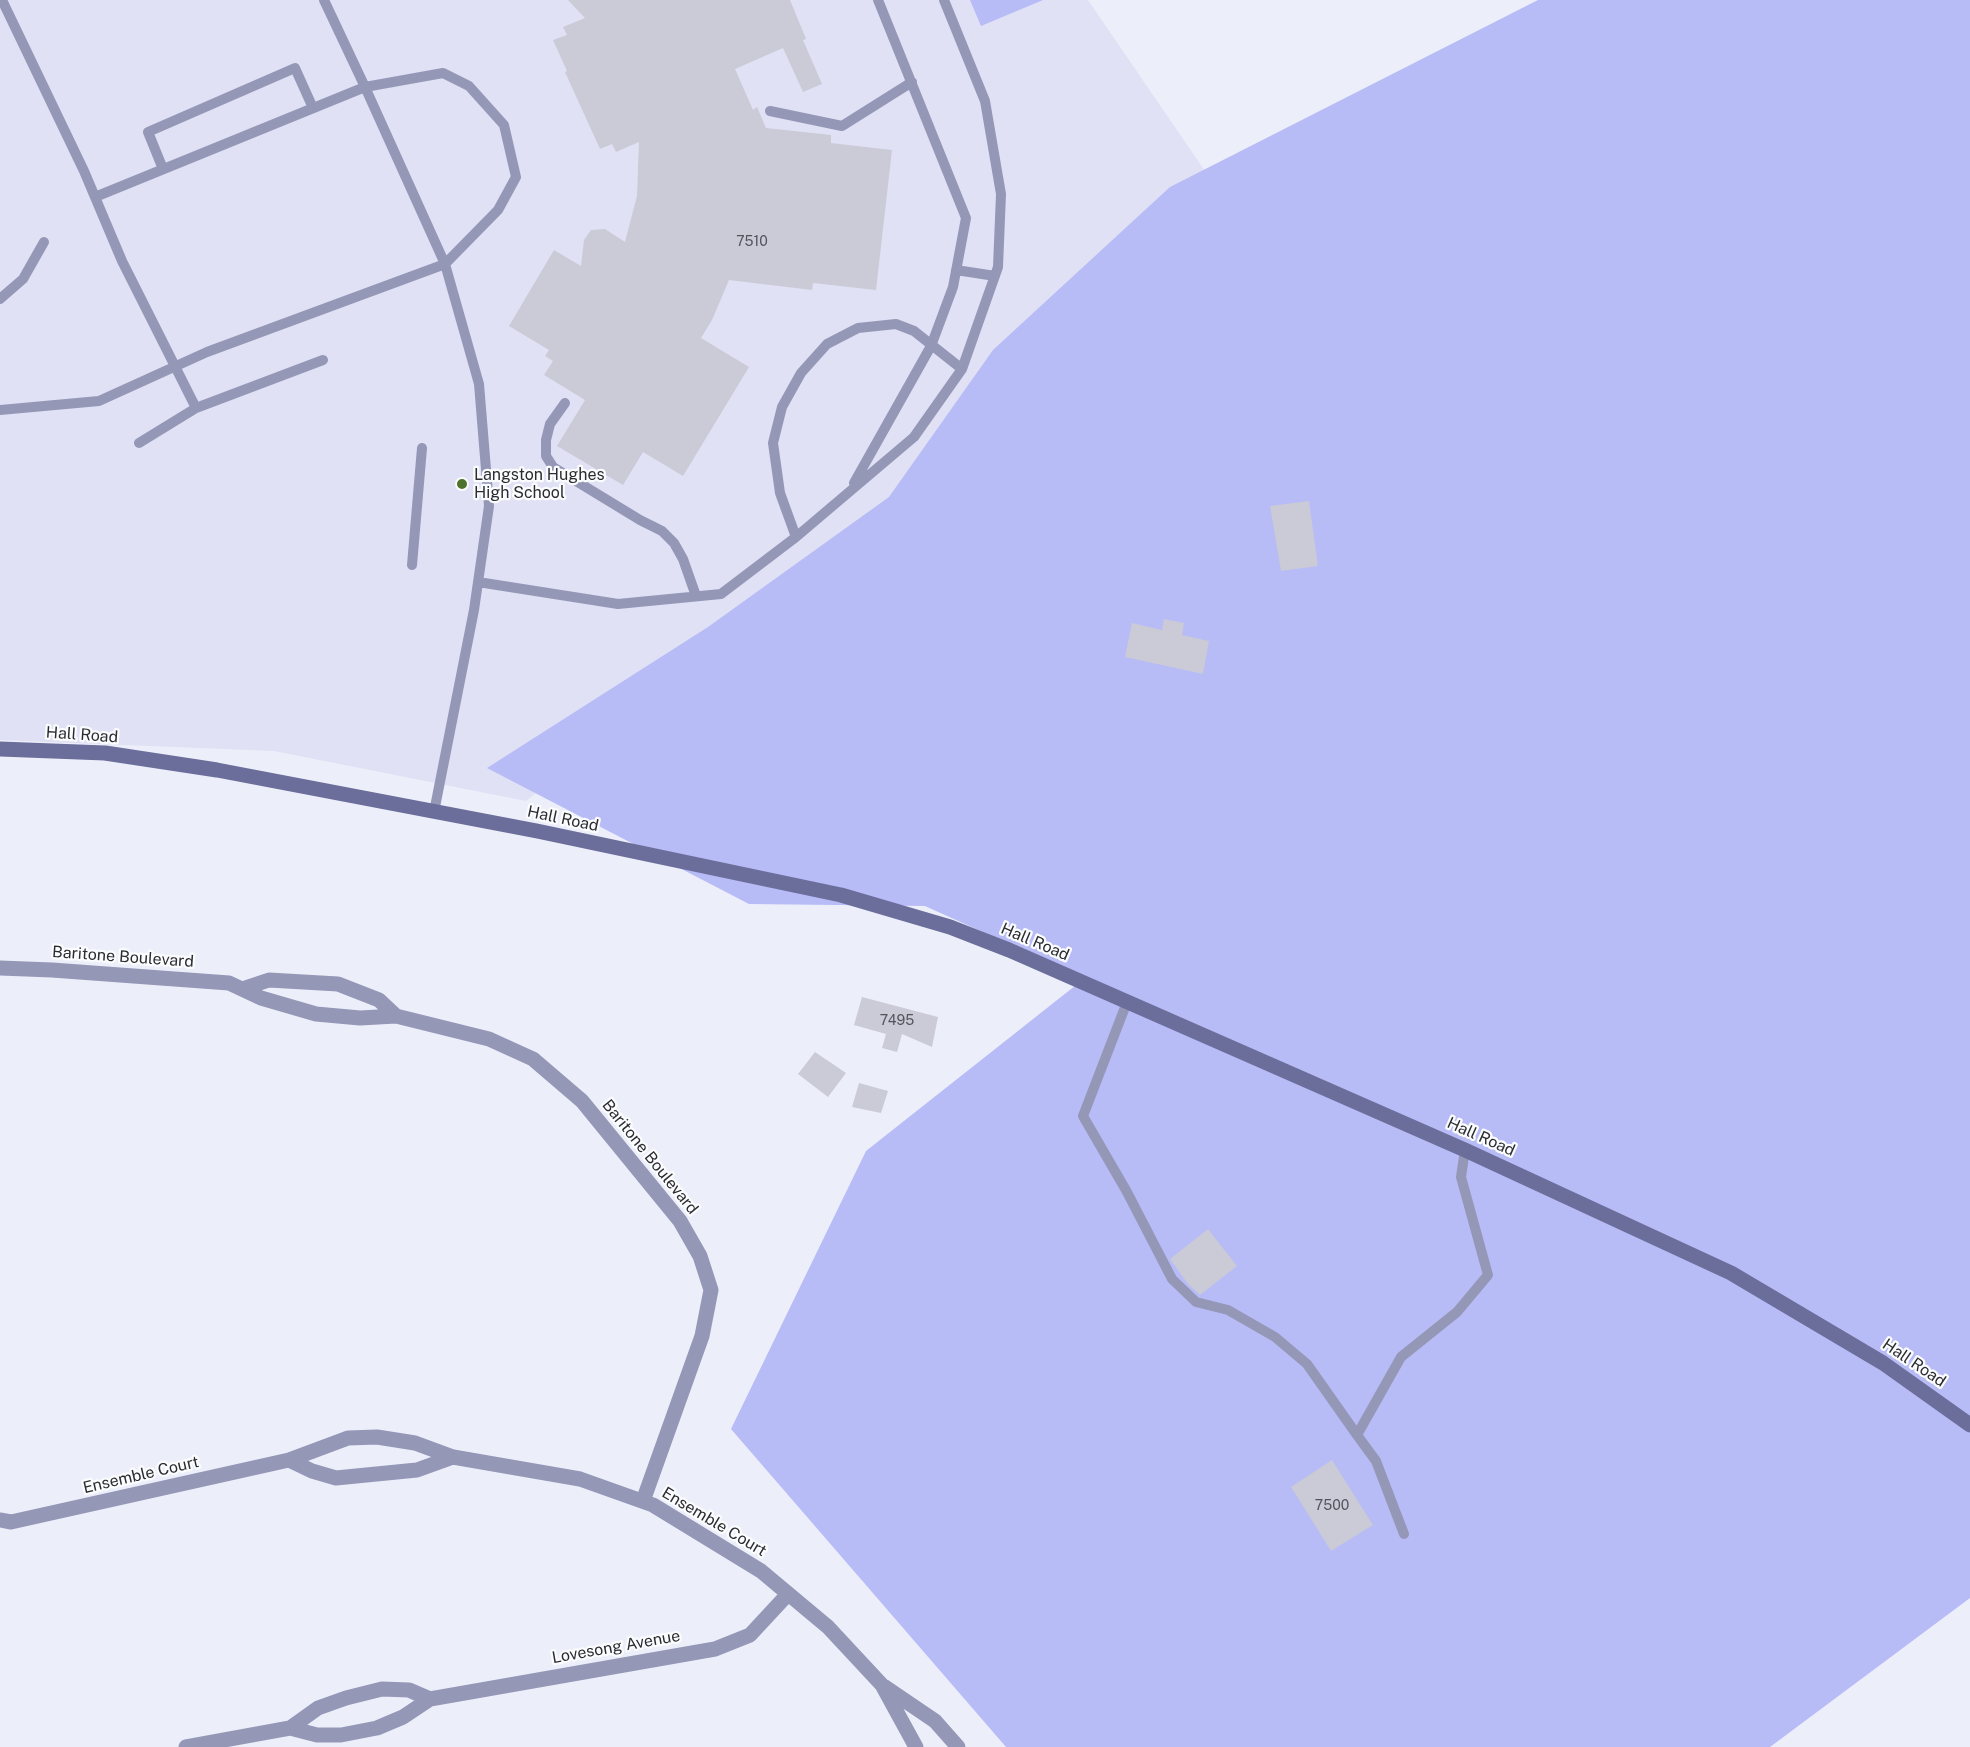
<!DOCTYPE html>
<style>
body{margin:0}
canvas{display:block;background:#eceefa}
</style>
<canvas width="1970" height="1747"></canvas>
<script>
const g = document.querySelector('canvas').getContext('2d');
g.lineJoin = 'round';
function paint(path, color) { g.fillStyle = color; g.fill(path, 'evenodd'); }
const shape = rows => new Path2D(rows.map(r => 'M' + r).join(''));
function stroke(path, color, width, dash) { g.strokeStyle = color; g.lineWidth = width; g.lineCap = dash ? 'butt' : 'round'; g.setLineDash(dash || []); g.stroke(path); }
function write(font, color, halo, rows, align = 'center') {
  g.font = font + ' "Public Sans",sans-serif'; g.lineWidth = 4.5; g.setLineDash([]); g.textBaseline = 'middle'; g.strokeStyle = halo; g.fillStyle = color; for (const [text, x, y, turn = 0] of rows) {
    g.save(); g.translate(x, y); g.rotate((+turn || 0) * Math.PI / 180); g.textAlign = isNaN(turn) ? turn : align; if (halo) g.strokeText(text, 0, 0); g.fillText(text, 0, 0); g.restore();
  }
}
const built = shape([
 [0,0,1088,0,1244,228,526,801,274,751,0,740]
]);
const forest = shape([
 [970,0,1043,0,981,26],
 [1538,0,1970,0,1970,1598,1770,1747,1006,1747,731,1429,866,1151,1085,978,925,906,749,904,487,768,708,627,889,497,993,350,1170,187]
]);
const building = shape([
 [568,0,790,0,806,39,803,40,822,84,803,92,783,48,735,69,753,110,757,107,766,128,831,135,831,143,892,150,876,290,813,283,812,290,729,280,712,320,701,338,749,367,683,476,643,452,623,485,557,446,585,400,544,375,553,361,545,356,549,350,509,326,554,250,581,266,584,240,591,230,605,229,625,242,637,196,639,142,616,152,612,144,600,149,565,72,567,71,553,40,567,35,563,27,585,18],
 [1309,501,1318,566,1281,571,1270,506],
 [1164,619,1184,623,1182,635,1209,641,1203,674,1125,657,1132,623,1162,630],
 [862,997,938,1017,932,1047,902,1034,897,1052,882,1048,886,1034,854,1025],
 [815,1052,846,1073,828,1097,798,1074],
 [859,1083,888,1091,881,1113,852,1107],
 [1208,1229,1237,1266,1200,1295,1188,1284,1170,1259],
 [1332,1460,1373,1525,1331,1551,1291,1487]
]);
const lane = shape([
 [2,0,84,171,122,261,196,408],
 [770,111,842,126,912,82],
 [163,169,148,132,295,68,313,108],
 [95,197,365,87,443,73,469,86,504,125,516,177,498,210,445,264,365,87,324,0],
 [956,270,995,276],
 [0,299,23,279,44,242],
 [565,403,550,424,546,440,546,456,553,467,640,520,662,531,674,543,683,559,696,596],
 [0,410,99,401,207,352,445,264,479,384,489,506,474,610,434,812],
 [139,443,196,408,323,360],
 [854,483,931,346,953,287,966,218,878,0],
 [796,537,780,493,773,443,782,407,801,373,827,344,858,328,896,324,914,331,962,369],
 [412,565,422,448],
 [478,582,618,604,721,594,796,537,914,437,962,369,998,267,1001,194,985,101,944,0],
 [1127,1002,1083,1116,1127,1192,1172,1279,1196,1302,1228,1310,1275,1337,1307,1364,1357,1435,1401,1357,1457,1312,1488,1275,1461,1177,1465,1150],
 [1357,1435,1376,1461,1404,1534]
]);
const street = shape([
 [0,968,52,970,229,983,261,998,316,1014,360,1018,396,1016,489,1039,533,1059,582,1101,680,1221,700,1256,711,1290,702,1336,643,1501],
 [242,989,269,980,338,984,379,1000,396,1016],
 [289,1460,312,1471,336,1478,417,1470,453,1457],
 [0,1520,11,1522,289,1460,348,1438,377,1437,415,1443,453,1457,580,1479,653,1505,761,1571,828,1627,882,1685,935,1721,958,1747],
 [882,1685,916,1747],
 [290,1728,318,1708,346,1698,382,1689,409,1690,430,1699],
 [186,1747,290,1728,317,1735,341,1735,377,1728,403,1717,430,1699,715,1649,750,1635,788,1594]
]);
const secondary = shape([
 [0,749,105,753,217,770,537,831,841,895,950,927,1009,950,1465,1150,1731,1273,1883,1363,1970,1425]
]);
const markers = [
 [462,484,6,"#4e732c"]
];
const numberNames = [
 ["7510",752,242],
 ["7495",897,1021],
 ["7500",1332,1506]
];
const poiNames = [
 ["Langston Hughes",474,475],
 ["High School",474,493]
];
const streetNames = [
 ["Hall Road",82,735,4],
 ["Hall Road",563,819,12],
 ["Hall Road",1035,942,23],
 ["Baritone Boulevard",123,957,4],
 ["Hall Road",1481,1137,24],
 ["Baritone Boulevard",650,1157,51],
 ["Hall Road",1914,1363,34],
 ["Ensemble Court",141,1475,-13],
 ["Ensemble Court",714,1522,31],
 ["Lovesong Avenue",616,1647,-10]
];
paint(built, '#e0e1f5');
paint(forest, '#b7bbf6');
paint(building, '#cacbd7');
stroke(lane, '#9597b7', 10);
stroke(street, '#9597b7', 15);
stroke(secondary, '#6b6d9a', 15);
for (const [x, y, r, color] of markers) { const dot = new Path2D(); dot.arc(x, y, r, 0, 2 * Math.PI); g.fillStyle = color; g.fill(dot); stroke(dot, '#fbfcfe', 2); }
write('14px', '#53545a', null, numberNames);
write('16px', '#2b2c30', '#fbfcfe', poiNames, 'left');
write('16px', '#2b2c30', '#fbfcfe', streetNames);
</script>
